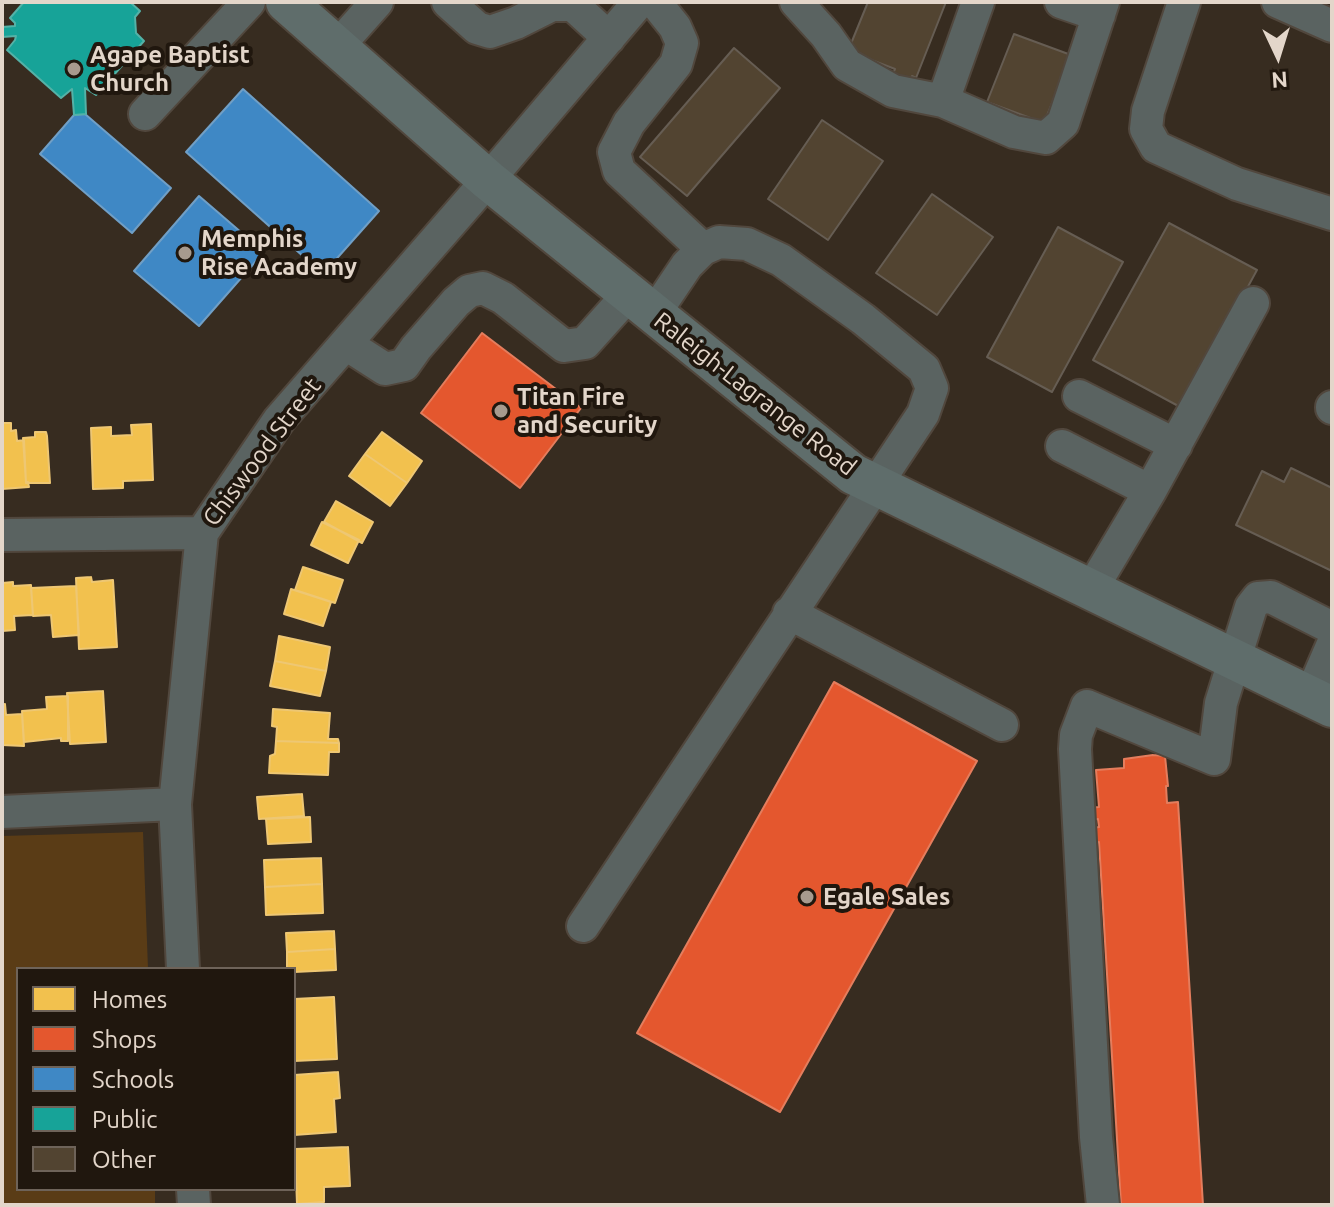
<!DOCTYPE html>
<style>
body{margin:0}
#map{position:relative;width:1334px;height:1207px;overflow:hidden;background:#372c20;font-family:Ubuntu,sans-serif}
canvas{display:block}
.frame{position:absolute;inset:0;border:4px solid #e3d6ca;pointer-events:none}
.legend{position:absolute;left:16px;top:967px;width:280px;height:224px;box-sizing:border-box;background:#20170e;border:2px solid #6e6359;margin:0;padding:10px 14px;list-style:none;font-size:24px;color:#e3d6ca}
.legend li{display:flex;align-items:center;gap:16px;height:40px}
.legend b{width:40px;border:2px solid #6e6359}
.north{position:absolute;left:1238px;top:16px;width:80px;height:80px;-webkit-text-stroke:6px #20170e;paint-order:stroke;rotate:176deg;font-size:22px;font-weight:700;line-height:32px;text-align:center;color:#e3d6ca}
.north::after{content:'';display:block;margin:auto;width:28px;height:36px;background:#e3d6ca;clip-path:polygon(50% 0,100% 100%,50% 72%,0 100%)}
</style>
<div id="map">
<canvas width="1334" height="1207"></canvas>
<div class="frame"></div>
<ul class="legend">
<li><b style="height:22px;background:#f2c14e"></b>Homes</li>
<li><b style="height:22px;background:#e4572e"></b>Shops</li>
<li><b style="height:22px;background:#3f88c5"></b>Schools</li>
<li><b style="height:22px;background:#17a398"></b>Public</li>
<li><b style="height:22px;background:#524431"></b>Other</li>
</ul>
<div class="north">N</div>
</div>
<script>
const g = document.querySelector('canvas').getContext('2d');
g.lineJoin = 'round';
function paint(path, color) { g.fillStyle = color; g.fill(path, 'evenodd'); }
const shape = rows => new Path2D(rows.map(r => 'M' + r).join(''));
function stroke(path, color, width, dash) { g.strokeStyle = color; g.lineWidth = width; g.lineCap = dash ? 'butt' : 'round'; g.setLineDash(dash || []); g.stroke(path); }
function write(font, color, halo, rows, align = 'center') {
  g.font = font + ' Ubuntu,sans-serif'; g.lineWidth = 8; g.setLineDash([]); g.textBaseline = 'middle'; g.strokeStyle = halo; g.fillStyle = color; for (const [text, x, y, turn = 0] of rows) {
    g.save(); g.translate(x, y); g.rotate((+turn || 0) * Math.PI / 180); g.textAlign = isNaN(turn) ? turn : align; if (halo) g.strokeText(text, 0, 0); g.fillText(text, 0, 0); g.restore();
  }
}
const green = shape([
 [143,832,148,969,18,969,18,1189,155,1189,155,1205,2,1205,2,836]
]);
const homes = shape([
 [2,423,11,423,11,431,16,430,17,441,24,440,26,483,28,482,29,487,2,489,2,423],
 [151,424,153,480,123,481,123,488,93,489,91,428,111,427,111,436,132,435,131,425,151,424],
 [35,432,46,432,47,436,50,483,26,483,23,438,35,437,35,432],
 [382,432,422,461,407,483,365,454,382,432],
 [365,454,407,483,390,506,349,476,365,454],
 [336,501,373,522,362,543,324,522,336,501],
 [322,522,359,540,348,563,311,545,322,522],
 [303,567,343,580,335,603,295,590,303,567],
 [91,577,92,582,113,580,117,647,79,649,76,578,91,577],
 [13,582,13,586,31,585,33,615,14,616,15,630,2,631,2,583,13,582],
 [76,586,79,635,53,637,51,615,33,616,31,588,76,586],
 [291,589,331,602,323,626,284,614,291,589],
 [279,636,330,647,326,671,275,661,279,636],
 [275,661,326,671,320,696,270,686,275,661],
 [103,691,106,742,70,744,67,693,103,691],
 [68,696,68,741,61,741,61,738,24,742,22,711,47,709,46,697,68,696],
 [5,704,6,715,22,714,24,746,2,745,2,705,5,704],
 [273,709,330,713,328,739,338,739,339,743,276,741,277,727,272,726,273,709],
 [276,741,339,743,339,752,329,752,328,775,269,773,270,756,275,754,276,741],
 [302,794,304,816,259,819,257,797,302,794],
 [310,817,311,842,268,844,266,819,310,817],
 [321,858,322,884,265,887,264,860,321,858],
 [322,884,323,913,266,915,265,887,322,884],
 [334,931,335,949,287,952,286,933,334,931],
 [335,949,336,970,294,972,294,969,287,969,287,952,335,949],
 [334,997,337,1059,294,1061,294,999,334,997],
 [338,1072,340,1098,334,1099,336,1132,294,1135,294,1075,338,1072],
 [348,1147,350,1186,324,1187,324,1202,297,1204,295,1149,348,1147]
]);
const shops = shape([
 [482,333,581,408,520,488,421,413,482,333],
 [834,682,977,761,780,1112,637,1033,834,682],
 [1153,755,1165,756,1168,786,1166,786,1167,803,1178,802,1203,1205,1121,1205,1099,842,1089,843,1092,828,1099,827,1098,819,1091,820,1087,808,1099,807,1096,770,1124,768,1124,759,1153,755]
]);
const schools = shape([
 [243,89,379,211,323,274,186,152,243,89],
 [85,114,171,188,132,233,40,154,74,115,85,114],
 [199,196,264,252,199,326,134,271,199,196]
]);
const public = shape([
 [24,2,130,2,140,11,135,17,136,33,144,41,96,95,85,88,86,114,74,115,72,89,61,98,7,50,15,40,16,36,2,37,2,27,15,26,15,23,10,18,24,2]
]);
const building = shape([
 [868,2,946,2,916,78,912,76,909,82,892,76,895,69,848,51,868,2],
 [1014,34,1071,55,1044,123,987,102,1014,34],
 [734,48,780,88,687,196,640,157,734,48],
 [822,120,883,161,828,240,768,199,822,120],
 [932,194,993,237,937,315,876,273,932,194],
 [1169,223,1257,270,1182,408,1093,360,1169,223],
 [1058,227,1123,262,1052,392,987,357,1058,227],
 [1291,468,1332,488,1332,571,1236,525,1262,471,1284,482,1291,468]
]);
const minor = shape([
 [448,2,477,28,490,32,516,23,552,5,573,5,609,38],
 [655,2,675,27,682,43,676,64,629,123,614,152,619,171,703,249],
 [796,2,826,35,847,65,893,91,943,101],
 [978,2,943,101,1014,132,1046,138,1063,123,1103,2],
 [1061,2,1099,15],
 [1184,2,1148,111,1146,129,1156,147,1237,184,1332,214],
 [1278,2,1332,26],
 [337,47,377,2],
 [145,114,249,2],
 [346,344,385,369,404,365,416,348,456,302,469,291,483,288,503,298,564,346,585,343,629,294],
 [1079,396,1176,445],
 [1332,407,1332,408],
 [1062,446,1150,491,1091,590],
 [1150,491,1253,303],
 [2,535,202,533],
 [789,613,1002,725],
 [1310,697,1332,646],
 [2,812,175,804],
 [583,926,923,414,932,388,924,369,863,319,781,260,747,244,719,242,703,249,687,265,654,314],
 [183,969,175,804,202,533,279,420,488,180,639,2],
 [193,1189,194,1205],
 [1103,1205,1096,1137,1075,749,1076,735,1087,706,1214,759,1221,703,1251,607,1258,598,1271,597,1332,628]
]);
const major = shape([
 [286,2,488,180,853,474,1332,707]
]);
const markers = [
 [74,69,8,"#a79a8e"],
 [185,253,8,"#a79a8e"],
 [501,411,8,"#a79a8e"],
 [807,897,8,"#a79a8e"]
];
const poiNames = [
 ["Agape Baptist",90,55],
 ["Church",90,83],
 ["Memphis",201,239],
 ["Rise Academy",201,267],
 ["Titan Fire",517,397],
 ["and Security",517,425],
 ["Egale Sales",823,897]
];
const streetNames = [
 ["Raleigh-Lagrange Road",755,394,38],
 ["Chiswood Street",262,452,-53]
];
paint(green, '#5a3c16');
paint(homes, '#f2c14e');
stroke(homes, '#eec773', 2);
paint(shops, '#e4572e');
stroke(shops, '#e47d5d', 2);
paint(schools, '#3f88c5');
stroke(schools, '#709fc6', 2);
paint(public, '#17a398');
stroke(public, '#54b2a7', 2);
paint(building, '#524431');
stroke(building, '#665d53', 2);
stroke(minor, '#51473d', 36);
stroke(major, '#51473d', 44);
stroke(minor, '#5a6361', 32);
stroke(major, '#5f6d6b', 40);
for (const [x, y, r, color] of markers) { const dot = new Path2D(); dot.arc(x, y, r, 0, 2 * Math.PI); g.fillStyle = color; g.fill(dot); stroke(dot, '#20170e', 3); }
write('bold 24px', '#e3d6ca', '#20170e', poiNames, 'left');
write('24px', '#e3d6ca', '#20170e', streetNames);
</script>
